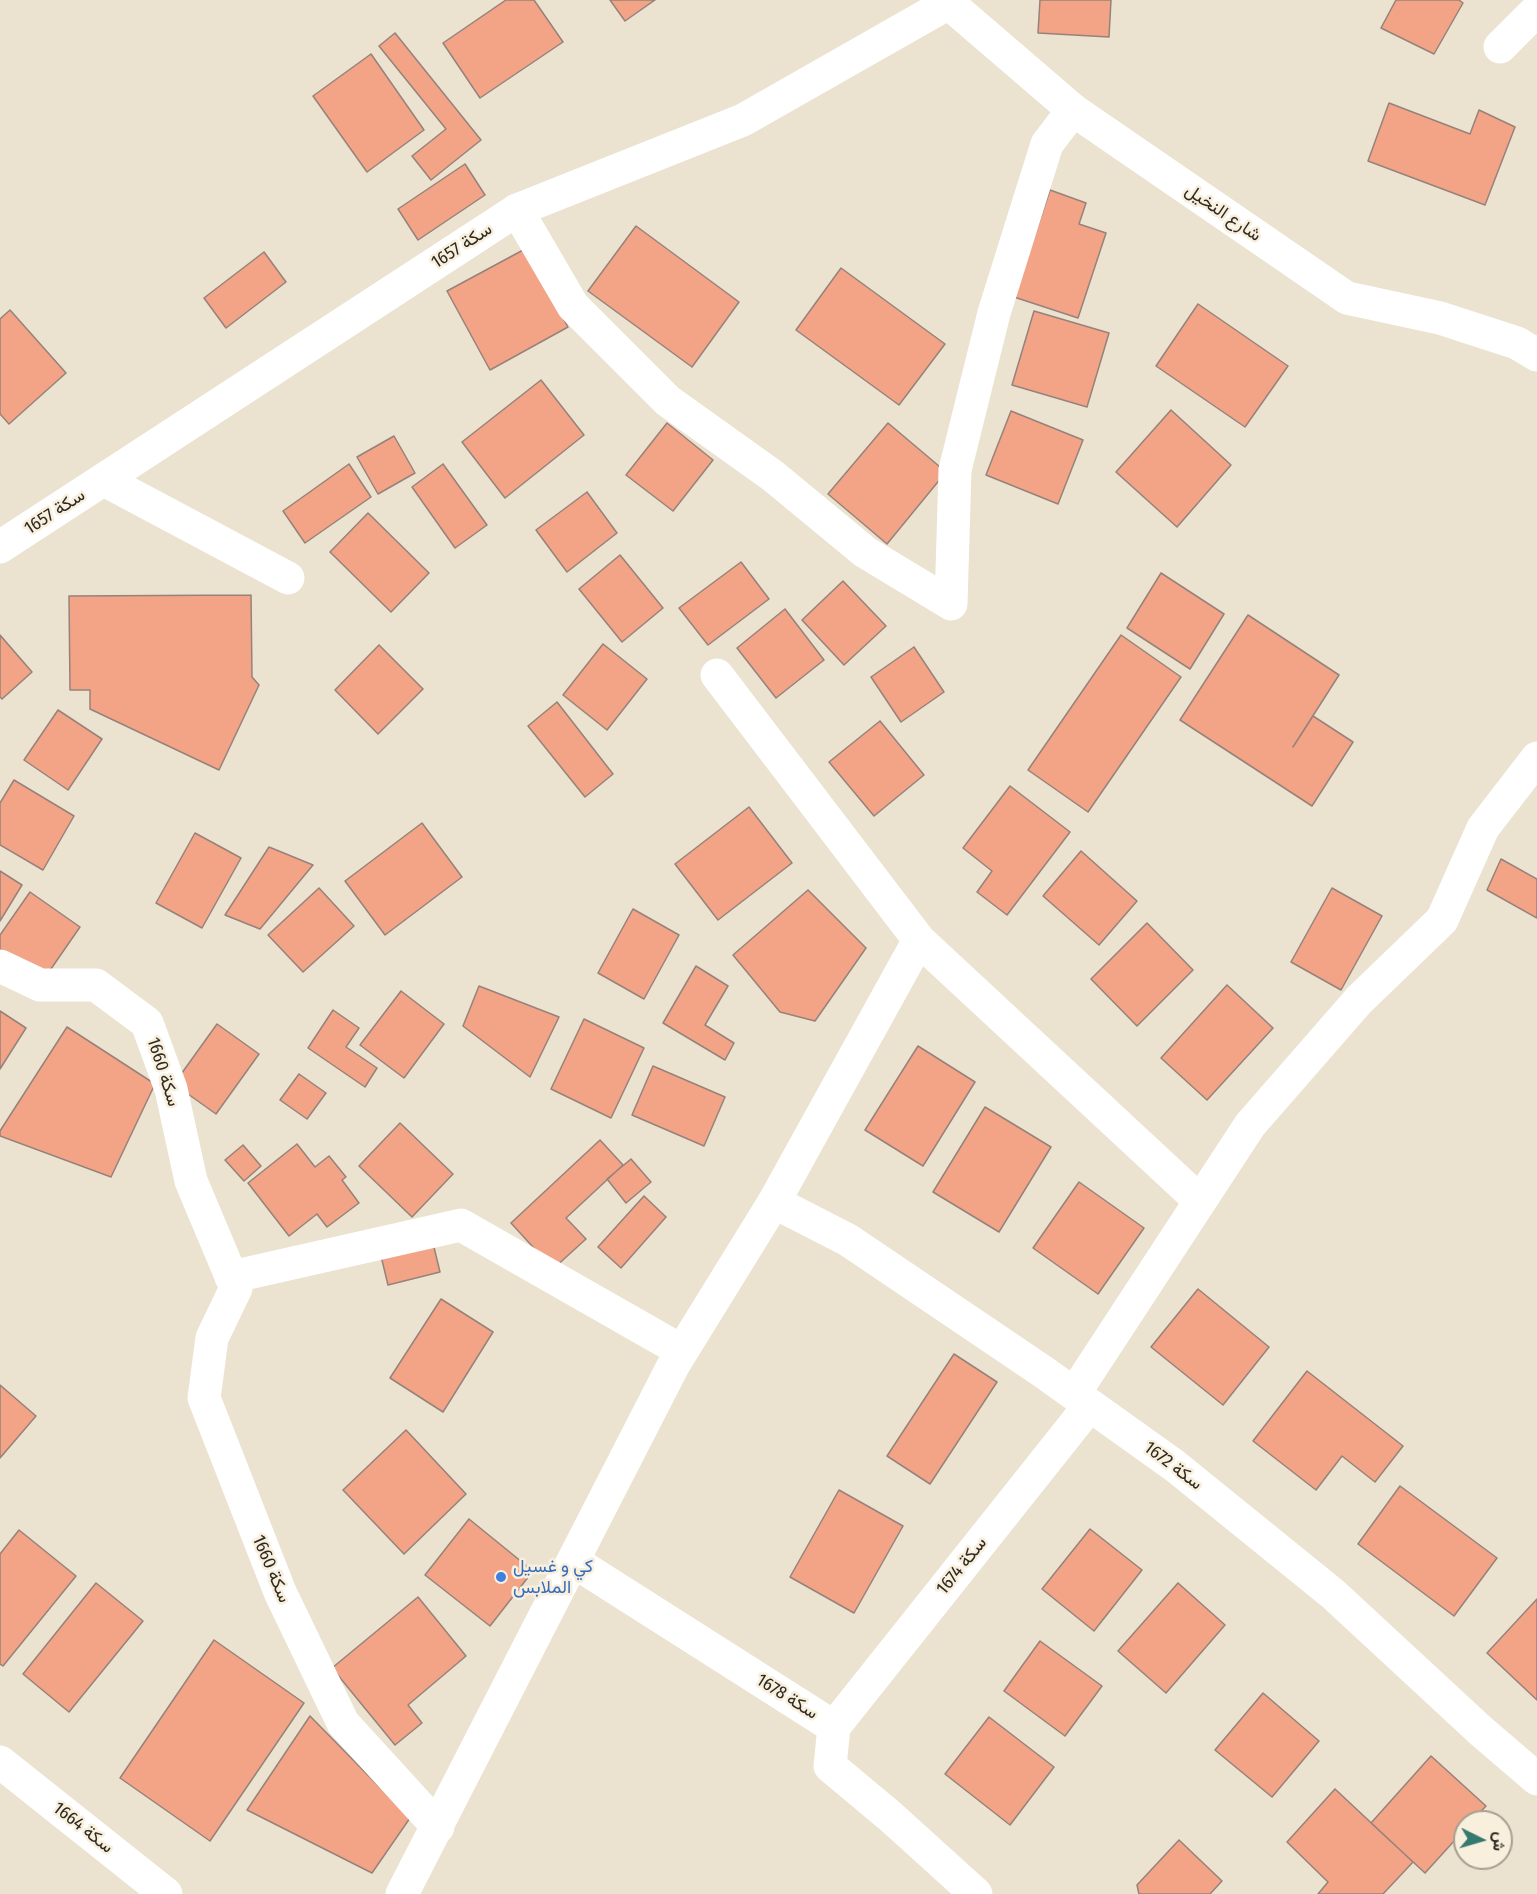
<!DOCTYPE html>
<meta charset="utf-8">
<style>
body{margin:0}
#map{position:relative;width:1537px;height:1894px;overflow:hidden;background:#ebe2cf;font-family:"Fira Sans Condensed",Vazirmatn,sans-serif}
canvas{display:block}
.north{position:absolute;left:1453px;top:1810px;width:60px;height:60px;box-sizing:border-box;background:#f8efdc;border:2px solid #a7a092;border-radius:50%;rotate:95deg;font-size:16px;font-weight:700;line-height:24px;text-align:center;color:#2e2a23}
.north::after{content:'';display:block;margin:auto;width:21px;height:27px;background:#357a6f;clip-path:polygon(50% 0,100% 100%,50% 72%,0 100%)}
</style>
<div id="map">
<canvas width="1537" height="1894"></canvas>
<div class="north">ش</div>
</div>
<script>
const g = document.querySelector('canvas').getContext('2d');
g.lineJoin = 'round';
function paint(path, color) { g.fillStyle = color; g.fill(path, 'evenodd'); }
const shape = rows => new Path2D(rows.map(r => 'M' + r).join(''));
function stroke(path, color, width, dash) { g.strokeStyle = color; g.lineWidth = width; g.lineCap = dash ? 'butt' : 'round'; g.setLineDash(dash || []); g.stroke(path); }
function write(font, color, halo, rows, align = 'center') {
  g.font = font + ' "Fira Sans Condensed",Vazirmatn,sans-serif'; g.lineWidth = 5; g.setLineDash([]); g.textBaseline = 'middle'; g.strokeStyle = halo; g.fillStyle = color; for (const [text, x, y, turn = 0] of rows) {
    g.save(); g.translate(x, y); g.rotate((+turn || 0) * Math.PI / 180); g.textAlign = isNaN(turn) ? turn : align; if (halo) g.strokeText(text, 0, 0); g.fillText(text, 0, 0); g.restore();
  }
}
const building = shape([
 [506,0,534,0,563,42,480,98,443,43,506,0],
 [610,0,655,0,625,21,610,0],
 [1040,0,1111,0,1109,37,1038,33,1040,0],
 [1396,0,1459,0,1463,3,1434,54,1381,28,1396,0],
 [395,33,481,140,431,180,412,156,446,129,379,46,395,33],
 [371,54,424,130,367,172,313,96,371,54],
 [1389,103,1470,134,1479,110,1515,127,1485,205,1368,161,1389,103],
 [465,164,485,195,418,240,398,209,465,164],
 [1050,190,1086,203,1079,224,1106,233,1078,318,1014,297,1050,190],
 [636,226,739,302,692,367,588,291,636,226],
 [525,249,568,327,490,370,447,291,525,249],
 [264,252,286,282,226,328,204,298,264,252],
 [841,268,945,344,899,405,796,330,841,268],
 [1198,304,1288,366,1245,427,1156,366,1198,304],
 [10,310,66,373,9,424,0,414,0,319,10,310],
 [1034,311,1109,333,1087,407,1012,385,1034,311],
 [541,380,584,435,505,498,462,442,541,380],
 [1171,410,1231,465,1177,527,1116,472,1171,410],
 [1011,411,1083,440,1058,504,986,475,1011,411],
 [667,423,713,460,673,511,626,475,667,423],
 [888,423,946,472,887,544,828,494,888,423],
 [394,436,415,473,378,494,357,457,394,436],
 [349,464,371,497,305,543,283,511,349,464],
 [443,464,487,525,455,548,412,487,443,464],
 [587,492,617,533,567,572,536,530,587,492],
 [368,513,429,573,391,612,330,552,368,513],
 [620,555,663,608,622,642,579,589,620,555],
 [741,562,769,599,708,645,679,608,741,562],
 [1161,573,1224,614,1190,669,1127,628,1161,573],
 [843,581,886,626,844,665,802,620,843,581],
 [251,595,252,677,259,685,219,770,90,709,90,690,70,690,69,596,251,595],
 [785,609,824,660,776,698,737,648,785,609],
 [1248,615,1339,675,1293,747,1313,716,1353,742,1312,806,1180,720,1248,615],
 [0,635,32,672,2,699,0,697,0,635],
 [1121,635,1181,677,1088,812,1028,770,1121,635],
 [603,644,647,679,607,730,563,695,603,644],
 [379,645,423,689,378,734,335,690,379,645],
 [914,647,944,692,901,722,871,677,914,647],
 [557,702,613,774,585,797,528,726,557,702],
 [58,710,102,739,68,790,24,760,58,710],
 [880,721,924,775,874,816,829,762,880,721],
 [14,780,74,816,43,870,0,845,0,803,14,780],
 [1010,786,1070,832,1007,915,977,892,992,871,963,848,1010,786],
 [749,807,792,863,718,920,675,864,749,807],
 [422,823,462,877,385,935,345,881,422,823],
 [195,833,241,858,202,928,156,903,195,833],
 [269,847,313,865,260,929,225,915,269,847],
 [1081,851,1137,901,1099,945,1043,896,1081,851],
 [1501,859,1537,879,1537,918,1487,890,1501,859],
 [0,871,22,885,0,921,0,871],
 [319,888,354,926,303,972,268,935,319,888],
 [1332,888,1382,916,1341,990,1291,962,1332,888],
 [808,890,866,948,815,1021,780,1012,733,955,808,890],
 [30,892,80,927,44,979,0,949,0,935,30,892],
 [633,909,679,935,644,999,598,973,633,909],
 [1147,923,1193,970,1137,1026,1091,979,1147,923],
 [696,966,728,986,705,1025,734,1043,725,1060,663,1023,696,966],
 [1227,985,1273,1028,1207,1100,1161,1058,1227,985],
 [479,986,559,1017,530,1077,463,1026,479,986],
 [401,991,444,1024,404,1078,360,1045,401,991],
 [333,1010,359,1028,346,1047,377,1068,365,1087,308,1048,333,1010],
 [0,1011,26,1028,0,1069,0,1011],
 [584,1019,644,1048,611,1118,551,1089,584,1019],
 [217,1024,259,1054,216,1114,174,1084,217,1024],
 [67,1027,155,1084,111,1177,0,1136,0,1131,67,1027],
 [918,1046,975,1082,923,1166,865,1130,918,1046],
 [653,1066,725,1097,704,1146,632,1115,653,1066],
 [299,1074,326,1093,307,1119,280,1100,299,1074],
 [985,1107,1051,1147,999,1232,933,1192,985,1107],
 [400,1123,453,1174,412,1217,359,1166,400,1123],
 [600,1140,623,1165,566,1218,586,1239,553,1269,511,1223,600,1140],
 [297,1144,315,1167,329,1156,346,1177,342,1180,359,1203,327,1227,317,1214,289,1236,248,1183,297,1144],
 [243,1145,261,1166,244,1181,225,1160,243,1145],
 [631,1159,651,1182,626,1203,607,1179,631,1159],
 [1079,1182,1144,1228,1098,1294,1033,1248,1079,1182],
 [644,1196,666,1217,621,1268,598,1247,644,1196],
 [433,1243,440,1272,388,1285,381,1256,433,1243],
 [1198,1289,1269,1347,1223,1405,1151,1347,1198,1289],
 [441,1299,493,1332,443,1412,390,1378,441,1299],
 [954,1354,997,1382,930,1484,887,1456,954,1354],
 [1307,1371,1403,1446,1375,1482,1342,1456,1316,1490,1253,1441,1307,1371],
 [0,1385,36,1416,0,1458,0,1385],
 [406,1430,466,1494,404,1554,343,1490,406,1430],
 [1400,1486,1497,1558,1454,1616,1358,1544,1400,1486],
 [839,1490,903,1526,854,1613,790,1577,839,1490],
 [469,1519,533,1571,490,1626,425,1575,469,1519],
 [1090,1529,1142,1570,1094,1631,1042,1589,1090,1529],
 [19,1530,76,1576,3,1666,0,1664,0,1554,19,1530],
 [96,1583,143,1621,69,1712,23,1674,96,1583],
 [1178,1583,1225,1625,1166,1693,1118,1651,1178,1583],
 [418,1597,466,1656,408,1705,422,1723,395,1745,332,1668,418,1597],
 [1537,1599,1537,1700,1487,1653,1537,1599],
 [214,1640,304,1703,210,1841,120,1778,214,1640],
 [1040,1641,1102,1686,1065,1736,1004,1691,1040,1641],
 [1263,1693,1319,1741,1272,1797,1215,1750,1263,1693],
 [310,1716,410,1818,372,1873,247,1810,310,1716],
 [989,1717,1054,1767,1010,1825,945,1774,989,1717],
 [1431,1756,1486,1806,1471,1822,1465,1822,1465,1829,1425,1873,1371,1823,1431,1756],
 [1335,1789,1413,1862,1383,1894,1318,1894,1328,1882,1287,1842,1335,1789],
 [1179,1840,1222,1881,1210,1894,1139,1894,1137,1885,1179,1840]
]);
const minor = shape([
 [1500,47,1537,10],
 [517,210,573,306,668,401,773,476,865,552,951,604,955,470,994,313,1047,144,1073,110],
 [104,480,288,578],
 [717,675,919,940,1200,1201],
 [0,966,40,985,96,985,147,1023,171,1089,191,1181,236,1288,212,1338,204,1398,280,1592,343,1723,438,1827],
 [774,1202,848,1240,1042,1371,1175,1466,1333,1594,1481,1731,1537,1779],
 [231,1277,461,1225,682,1351],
 [1074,1394,1250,1125,1359,1000,1442,920,1483,828,1537,758],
 [573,1561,834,1727,830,1766,891,1817,976,1894],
 [834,1727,1090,1405],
 [0,1762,166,1894],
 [402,1894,674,1364,774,1202,919,940]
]);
const tertiary = shape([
 [945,0,1073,110,1347,298,1440,318,1517,343,1537,355],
 [0,547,517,210,743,120,954,0]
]);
const markers = [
 [501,1577,6,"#3f7fe0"]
];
const streetNames = [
 ["شارع النخيل",1223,213,34],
 ["سكة 1657",462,246,-33],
 ["سكة 1657",55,512,-33],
 ["سكة 1660",163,1072,72],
 ["سكة 1672",1173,1466,37],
 ["سكة 1674",962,1566,-51],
 ["سكة 1660",271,1569,67],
 ["سكة 1678",787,1697,32],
 ["سكة 1664",83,1828,38]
];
const shopNames = [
 ["كي و غسيل",513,1567],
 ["الملابس",513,1588]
];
paint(building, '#f3a486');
stroke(building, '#96827b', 1.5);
stroke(minor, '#fff', 33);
stroke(tertiary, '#fff', 33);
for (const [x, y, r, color] of markers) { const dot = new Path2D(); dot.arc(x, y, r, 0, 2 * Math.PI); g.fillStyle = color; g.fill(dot); stroke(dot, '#f8efdc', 2); }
write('18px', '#2e2a23', '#f8efdc', streetNames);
write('18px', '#366cbe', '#f8efdc', shopNames, 'left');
</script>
